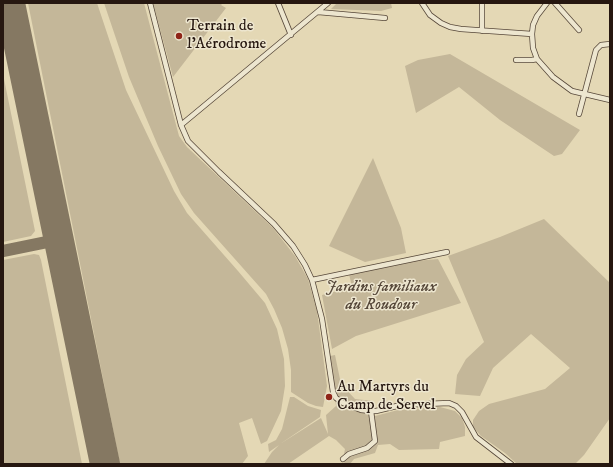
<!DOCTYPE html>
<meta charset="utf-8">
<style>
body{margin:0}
#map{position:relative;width:613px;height:467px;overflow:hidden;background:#e4d8b5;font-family:"IM FELL DW Pica",serif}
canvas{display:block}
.frame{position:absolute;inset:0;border:4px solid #261710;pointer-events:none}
</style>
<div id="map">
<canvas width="613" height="467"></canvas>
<div class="frame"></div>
</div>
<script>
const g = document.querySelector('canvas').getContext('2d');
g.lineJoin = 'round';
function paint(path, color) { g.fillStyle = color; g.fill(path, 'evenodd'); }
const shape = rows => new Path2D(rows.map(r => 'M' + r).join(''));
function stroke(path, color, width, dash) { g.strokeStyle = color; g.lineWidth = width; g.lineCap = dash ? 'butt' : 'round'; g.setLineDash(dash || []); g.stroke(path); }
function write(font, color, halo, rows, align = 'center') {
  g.font = font + ' "IM FELL DW Pica",serif'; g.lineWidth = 3; g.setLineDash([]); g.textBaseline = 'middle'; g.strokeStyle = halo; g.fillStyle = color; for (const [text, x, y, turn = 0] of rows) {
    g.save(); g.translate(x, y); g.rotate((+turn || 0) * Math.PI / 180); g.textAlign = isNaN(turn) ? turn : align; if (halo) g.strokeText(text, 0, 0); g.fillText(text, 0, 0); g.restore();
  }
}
const green = shape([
 [28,3,97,3,126,90,174,191,187,213,238,271,265,303,277,329,284,359,285,386,281,411,267,441,261,444,252,418,239,423,248,456,242,464,120,464],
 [104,3,144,3,179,136,187,147,273,228,295,256,308,279,317,311,327,386,323,407,316,406,308,403,291,392,291,370,288,349,282,328,274,309,266,294,194,213,181,194,158,146,129,77],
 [153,3,223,3,221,5,226,8,173,77],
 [337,3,391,3,392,8,381,11,331,9],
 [450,54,580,130,562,154,554,156,500,120,459,87,416,113,405,66,418,60],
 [3,74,35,231,31,236,3,242],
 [373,158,401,228,406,253,365,262,329,246],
 [544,219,610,283,610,418,584,455,575,464,517,464,505,453,481,436,473,427,473,420,479,411,489,404,545,389,570,368,531,334,493,368,480,396,455,394,457,375,466,359,484,342,448,256,500,237],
 [34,254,39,255,41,260,82,464,3,464,3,260],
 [438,259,461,303,372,331,356,336,332,349,322,295,352,287,349,274,415,261],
 [335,355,341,384,355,399,373,401,375,416,398,410,440,407,455,411,462,418,465,427,465,436,440,442,439,449,399,450,390,444,378,445,375,453,354,459,350,464,345,464,343,459,345,449,336,440,329,436,288,464,264,464,272,452,279,445,269,452,268,444,276,440,282,429,290,397,294,397,308,406,321,410,320,417,280,444,321,418,328,434,326,415,336,406,330,356]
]);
const taxiway = shape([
 [47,242,55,236,56,227],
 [3,251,47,242,56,245,59,248,62,253]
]);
const runway = shape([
 [10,3,105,464]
]);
const minor = shape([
 [150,3,181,125,188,141,219,172,274,224,293,246,305,265,312,280,322,319,333,392,336,398,343,403,361,410,371,411,376,411,401,405,449,403,456,406,462,412,476,437,511,464],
 [278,3,291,35],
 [422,3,430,15,441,23,450,27,461,29,532,34],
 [547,3,537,16,533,25,532,34,533,48,537,59,553,77,572,91,610,100],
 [555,3,579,30],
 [318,12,385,18],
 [482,31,482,3],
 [516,60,532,60,537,59],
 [579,114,596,50,601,45,610,44],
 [181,125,328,3],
 [312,280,447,252],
 [343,459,349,454,367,448,375,441,371,411]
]);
const markers = [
 [179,36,4,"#8f2418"],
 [329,397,4,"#8f2418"]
];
const poiNames = [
 ["Terrain de",187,27],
 ["l'Aérodrome",187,45],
 ["Au Martyrs du",337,388],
 ["Camp de Servel",337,406]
];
const parkNames = [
 ["Jardins familiaux",381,288],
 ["du Roudour",381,306]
];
paint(green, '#c4b799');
stroke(taxiway, '#857862', 12);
stroke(runway, '#857862', 30);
stroke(minor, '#564739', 6);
stroke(minor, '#ede6cf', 4.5);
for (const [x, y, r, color] of markers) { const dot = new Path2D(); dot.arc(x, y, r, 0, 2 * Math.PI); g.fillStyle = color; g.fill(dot); stroke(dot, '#ede6cf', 1.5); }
write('16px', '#261710', '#ede6cf', poiNames, 'left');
write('italic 16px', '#554739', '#ede6cf', parkNames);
</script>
